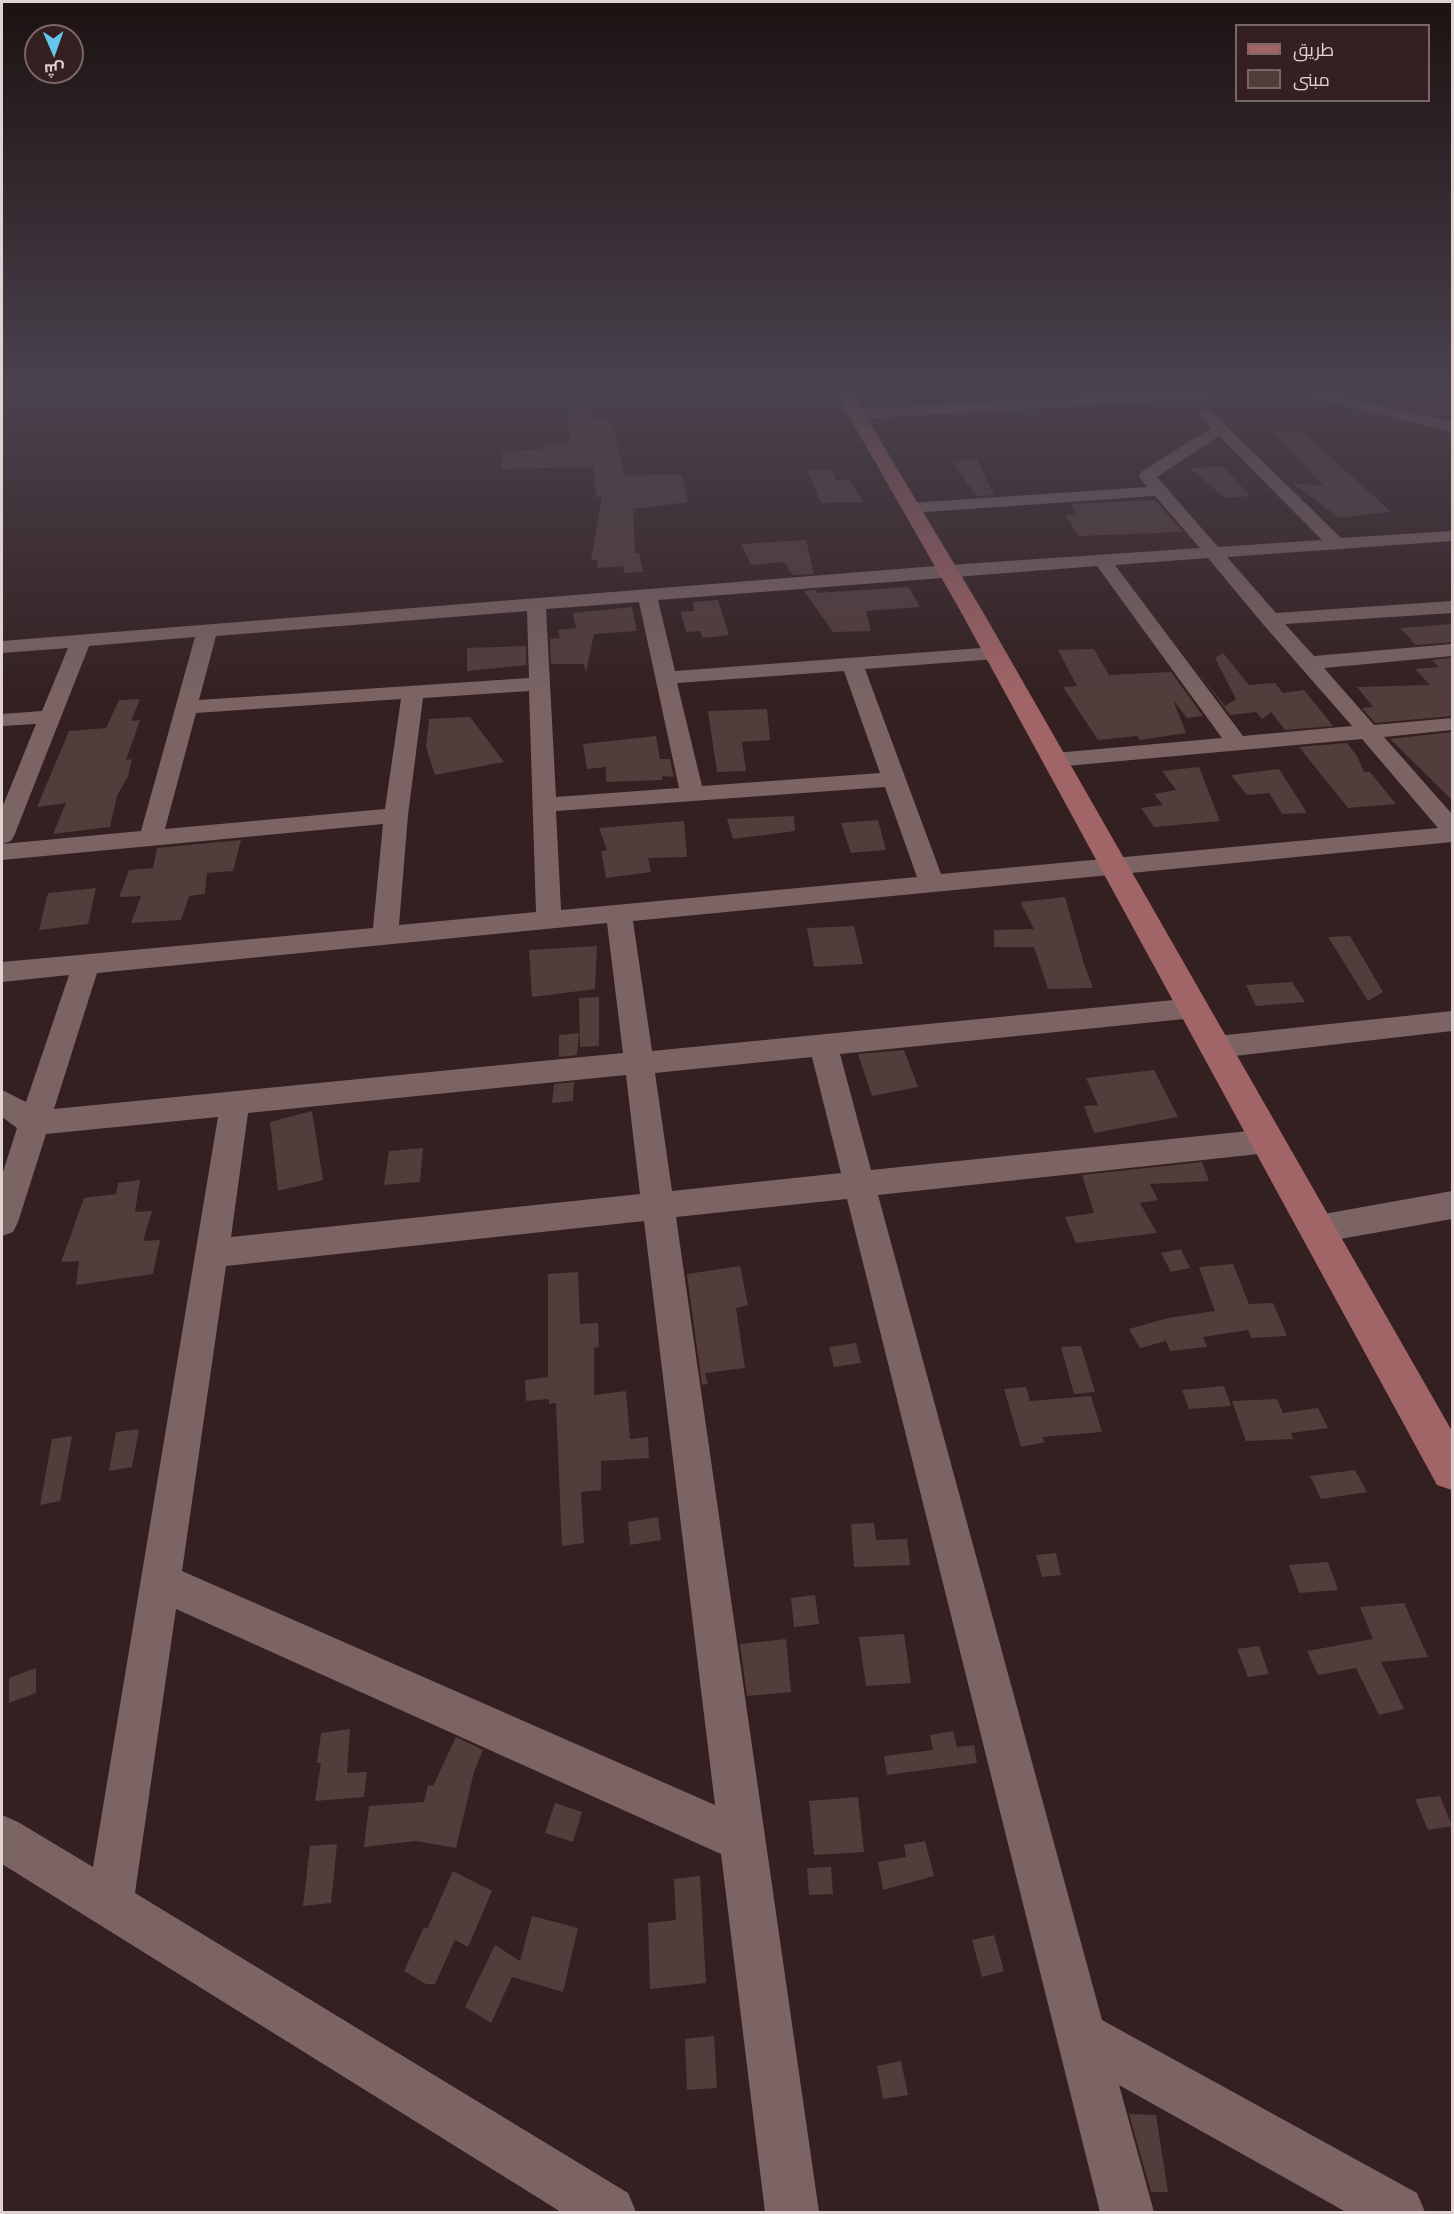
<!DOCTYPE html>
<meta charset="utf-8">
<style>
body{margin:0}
#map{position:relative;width:1454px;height:2214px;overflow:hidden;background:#342020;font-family:"Exo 2",Cairo,sans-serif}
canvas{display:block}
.frame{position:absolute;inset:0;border:3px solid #e0d2d1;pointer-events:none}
.legend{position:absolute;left:1235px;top:24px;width:195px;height:78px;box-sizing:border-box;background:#342020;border:2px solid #796767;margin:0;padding:8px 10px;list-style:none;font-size:18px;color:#e0d2d1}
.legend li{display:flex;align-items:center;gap:12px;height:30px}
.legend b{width:30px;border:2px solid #796767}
.north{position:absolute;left:24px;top:24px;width:60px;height:60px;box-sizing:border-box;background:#342020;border:2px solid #796767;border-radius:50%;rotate:178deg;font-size:16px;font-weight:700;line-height:24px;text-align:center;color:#e0d2d1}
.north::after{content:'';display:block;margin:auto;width:21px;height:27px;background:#65c5ee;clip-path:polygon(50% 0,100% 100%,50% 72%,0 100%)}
</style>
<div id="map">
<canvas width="1454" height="2214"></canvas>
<div class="frame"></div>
<ul class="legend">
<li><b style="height:8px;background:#a26567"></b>طريق</li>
<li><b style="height:16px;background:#523c3c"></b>مبنى</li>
</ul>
<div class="north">ش</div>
</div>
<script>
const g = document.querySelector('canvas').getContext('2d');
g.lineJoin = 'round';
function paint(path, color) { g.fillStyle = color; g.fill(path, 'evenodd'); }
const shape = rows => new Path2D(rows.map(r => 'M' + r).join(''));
const green = shape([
 [1340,390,1452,390,1452,416,1415,408]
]);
const building = shape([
 [586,413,587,422,611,420,625,476,682,474,688,502,633,509,635,553,639,553,643,572,624,573,623,566,598,568,597,560,591,560,602,497,596,497,593,467,501,469,503,451,544,449,544,445,571,443,567,414],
 [1301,430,1391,512,1339,518,1294,484,1323,485,1272,431],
 [977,459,994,495,976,496,952,461],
 [1223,466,1250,496,1225,498,1189,468],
 [807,470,832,470,836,481,850,480,863,502,821,503],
 [1155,500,1183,532,1079,536,1065,515,1077,515,1071,504],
 [806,540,814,574,793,575,784,562,751,565,741,544],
 [909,587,920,607,866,611,871,631,833,632,804,591,816,590,816,593],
 [718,600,729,635,703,638,700,631,686,632,681,612,694,611,693,602],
 [632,607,637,631,594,634,586,672,584,664,551,664,550,639,560,638,558,630,576,628,573,613],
 [1452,624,1452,642,1416,645,1400,628],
 [526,646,526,665,467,671,467,648],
 [1094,649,1109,675,1171,672,1203,716,1187,718,1173,700,1186,733,1140,740,1137,736,1098,740,1063,687,1077,686,1058,650],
 [1223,653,1249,685,1275,683,1283,693,1304,690,1333,726,1285,730,1271,712,1262,719,1256,712,1230,715,1197,670,1225,706,1236,699,1215,658],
 [1452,658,1452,716,1375,723,1362,708,1373,707,1357,687,1430,685,1415,669,1439,667,1432,660],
 [140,699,131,721,140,720,126,760,132,759,128,776,117,796,110,827,53,834,66,803,37,807,69,731,106,728,119,700],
 [767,709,770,740,742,742,746,771,717,772,708,711],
 [470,717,504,762,435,775,426,747,429,719],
 [1452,732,1452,800,1390,739],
 [656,736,660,759,670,759,674,777,662,776,662,780,606,782,606,767,587,769,583,744],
 [1347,743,1357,756,1364,772,1370,772,1396,804,1348,808,1299,747],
 [1199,767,1220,821,1154,827,1141,808,1163,805,1154,794,1176,790,1162,771],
 [1279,769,1307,813,1282,814,1269,793,1247,795,1231,775],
 [794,816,795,831,733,839,727,819],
 [878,820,886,850,851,853,841,823],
 [684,821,687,857,648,858,651,872,606,878,601,851,607,850,599,828],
 [241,840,233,871,207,873,205,894,189,896,181,920,131,923,141,896,119,897,129,870,153,868,157,848],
 [96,888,88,924,39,930,48,893],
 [1065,897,1084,964,1093,988,1048,989,1034,947,994,947,994,930,1034,929,1020,902],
 [854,926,863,964,814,967,807,928],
 [1350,936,1383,992,1368,1001,1328,937],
 [597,946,595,989,532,997,529,950],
 [1292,982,1305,1002,1256,1006,1246,985],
 [599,997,599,1046,580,1047,579,998],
 [579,1033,577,1055,559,1057,559,1035],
 [904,1050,918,1087,872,1096,858,1054],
 [1154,1070,1178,1117,1094,1133,1084,1106,1098,1105,1086,1078],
 [574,1082,573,1101,552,1103,554,1084],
 [312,1111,323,1180,278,1191,270,1122],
 [423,1148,420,1182,384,1185,389,1151],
 [1202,1162,1209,1181,1150,1184,1158,1200,1140,1203,1157,1233,1076,1243,1065,1217,1094,1213,1082,1175],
 [140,1180,135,1212,152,1211,143,1241,160,1240,153,1274,76,1285,79,1261,61,1262,84,1198,116,1194,118,1183],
 [1181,1249,1190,1268,1171,1272,1161,1253],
 [1233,1264,1249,1304,1273,1303,1287,1336,1251,1338,1248,1330,1203,1337,1207,1347,1170,1351,1166,1341,1140,1348,1129,1329,1168,1318,1215,1311,1199,1267],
 [740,1266,748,1305,736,1308,745,1368,705,1373,708,1384,702,1385,687,1274],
 [578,1272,580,1324,598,1323,599,1347,594,1348,594,1395,626,1391,630,1439,648,1437,649,1458,601,1461,601,1490,581,1492,584,1543,562,1546,556,1403,549,1404,549,1399,526,1401,525,1380,548,1377,548,1274],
 [856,1343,861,1363,834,1367,829,1347],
 [1081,1346,1095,1392,1074,1394,1061,1347],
 [1224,1386,1231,1406,1189,1409,1182,1390],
 [1026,1387,1030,1401,1091,1396,1102,1432,1042,1437,1045,1442,1021,1447,1004,1389],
 [1277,1399,1283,1413,1318,1408,1328,1428,1291,1433,1293,1439,1246,1441,1232,1401],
 [139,1429,132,1467,109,1471,116,1432],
 [72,1436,60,1501,40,1505,52,1439],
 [1355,1470,1367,1492,1321,1499,1310,1476],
 [658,1517,661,1540,630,1545,628,1522],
 [874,1523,876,1540,907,1539,910,1565,854,1567,851,1524],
 [1056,1553,1061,1575,1042,1577,1036,1555],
 [1328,1562,1338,1590,1299,1593,1289,1565],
 [815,1595,819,1624,794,1627,791,1598],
 [1404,1603,1428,1657,1381,1662,1404,1709,1379,1715,1356,1668,1318,1675,1307,1651,1373,1639,1360,1607],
 [904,1634,911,1683,866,1686,859,1637],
 [786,1639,791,1692,747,1696,740,1644],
 [1259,1646,1269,1674,1248,1677,1237,1649],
 [36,1668,36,1693,9,1703,9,1678],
 [350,1729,347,1773,367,1772,364,1797,315,1801,321,1763,317,1763,321,1733],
 [953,1731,957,1747,974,1745,977,1763,887,1775,884,1756,933,1750,930,1735],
 [456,1737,483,1750,474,1772,456,1848,416,1841,364,1847,369,1806,424,1802,428,1785,433,1786],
 [1440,1796,1452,1826,1428,1830,1415,1799],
 [858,1797,864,1852,814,1855,809,1801],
 [555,1803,582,1812,573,1842,545,1833],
 [925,1841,934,1876,883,1890,878,1862,906,1857,904,1845],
 [337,1844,331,1903,303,1906,310,1846],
 [831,1867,833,1894,809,1895,807,1868],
 [453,1871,492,1891,468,1947,455,1940,435,1984,426,1984,404,1971,424,1927,427,1929],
 [700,1876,706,1983,650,1989,648,1923,676,1920,674,1879],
 [532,1916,578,1928,563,1992,512,1977,491,2023,465,2007,495,1945,520,1961],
 [994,1935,1004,1971,982,1977,972,1940],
 [714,2036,717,2088,687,2090,685,2039],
 [901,2061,908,2095,883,2099,877,2066],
 [1129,2114,1156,2115,1168,2192,1151,2192]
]);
const street = shape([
 [1207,390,1286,390,1279,394,856,419,848,414,856,409,1207,390],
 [1289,390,1313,390,1452,422,1452,432,1291,393,1289,390],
 [1207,410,1212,412,1341,538,1452,531,1452,541,1227,557,1276,613,1452,601,1452,613,1285,624,1314,656,1452,644,1452,656,1324,668,1374,725,1452,718,1452,730,1384,737,1452,814,1452,842,633,921,652,1051,1194,998,1204,1001,1208,1008,1204,1015,1194,1018,840,1054,871,1170,1268,1129,1279,1132,1283,1141,1279,1150,1268,1153,878,1195,1102,2020,1417,2193,1425,2212,1346,2212,1119,2085,1154,2212,1100,2212,847,1199,676,1217,819,2212,765,2212,721,1854,176,1609,135,1893,628,2193,636,2212,561,2212,2,1864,2,1815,18,1822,93,1867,218,1117,46,1134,18,1222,13,1232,2,1236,2,1175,17,1128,2,1117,2,1090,26,1102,69,975,2,982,2,962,373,928,383,824,2,860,2,844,141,831,195,637,89,646,14,836,11,841,2,844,2,808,36,724,2,726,2,714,42,711,68,648,2,653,2,641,948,565,1200,548,1155,496,911,513,902,508,911,503,1147,487,1139,476,1141,472,1211,428,1199,415,1207,410],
 [1219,436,1322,540,1218,547,1157,477,1219,436],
 [1208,558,1262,623,1352,726,1243,736,1115,565,1208,558],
 [1097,566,1222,738,1055,753,1047,755,1044,760,1047,765,1055,767,1362,739,1438,828,941,874,865,669,995,659,1002,657,1005,653,1002,649,995,647,675,671,658,600,1097,566],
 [639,602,679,788,556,797,546,609,639,602],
 [527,611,529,678,199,700,216,636,527,611],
 [844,671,880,773,702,786,677,683,844,671],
 [529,691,536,912,399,925,408,815,423,698,529,691],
 [401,699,385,809,165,829,196,713,401,699],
 [885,787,917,877,561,910,556,811,885,787],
 [607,923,623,1053,54,1109,97,973,607,923],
 [812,1057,841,1173,672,1191,655,1073,812,1057],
 [626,1075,640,1194,231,1237,248,1113,626,1075],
 [644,1221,715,1805,182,1571,226,1266,644,1221],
 [1452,1011,1452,1031,1217,1058,1207,1055,1203,1047,1207,1039,1217,1036,1452,1011],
 [1452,1191,1452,1219,1318,1243,1306,1239,1302,1229,1306,1219,1318,1215,1452,1191]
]);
const primary = shape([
 [834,390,850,390,983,612,1452,1431,1452,1490,1437,1485,961,612,834,390]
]);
paint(green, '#5c1d22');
paint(building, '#523c3c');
paint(street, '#7c6464');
paint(primary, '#a26567');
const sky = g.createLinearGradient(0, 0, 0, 700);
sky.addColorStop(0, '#1d1212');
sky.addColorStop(0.56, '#4a424e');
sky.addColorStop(1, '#4a424e00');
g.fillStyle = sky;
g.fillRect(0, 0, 1454, 700);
</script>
